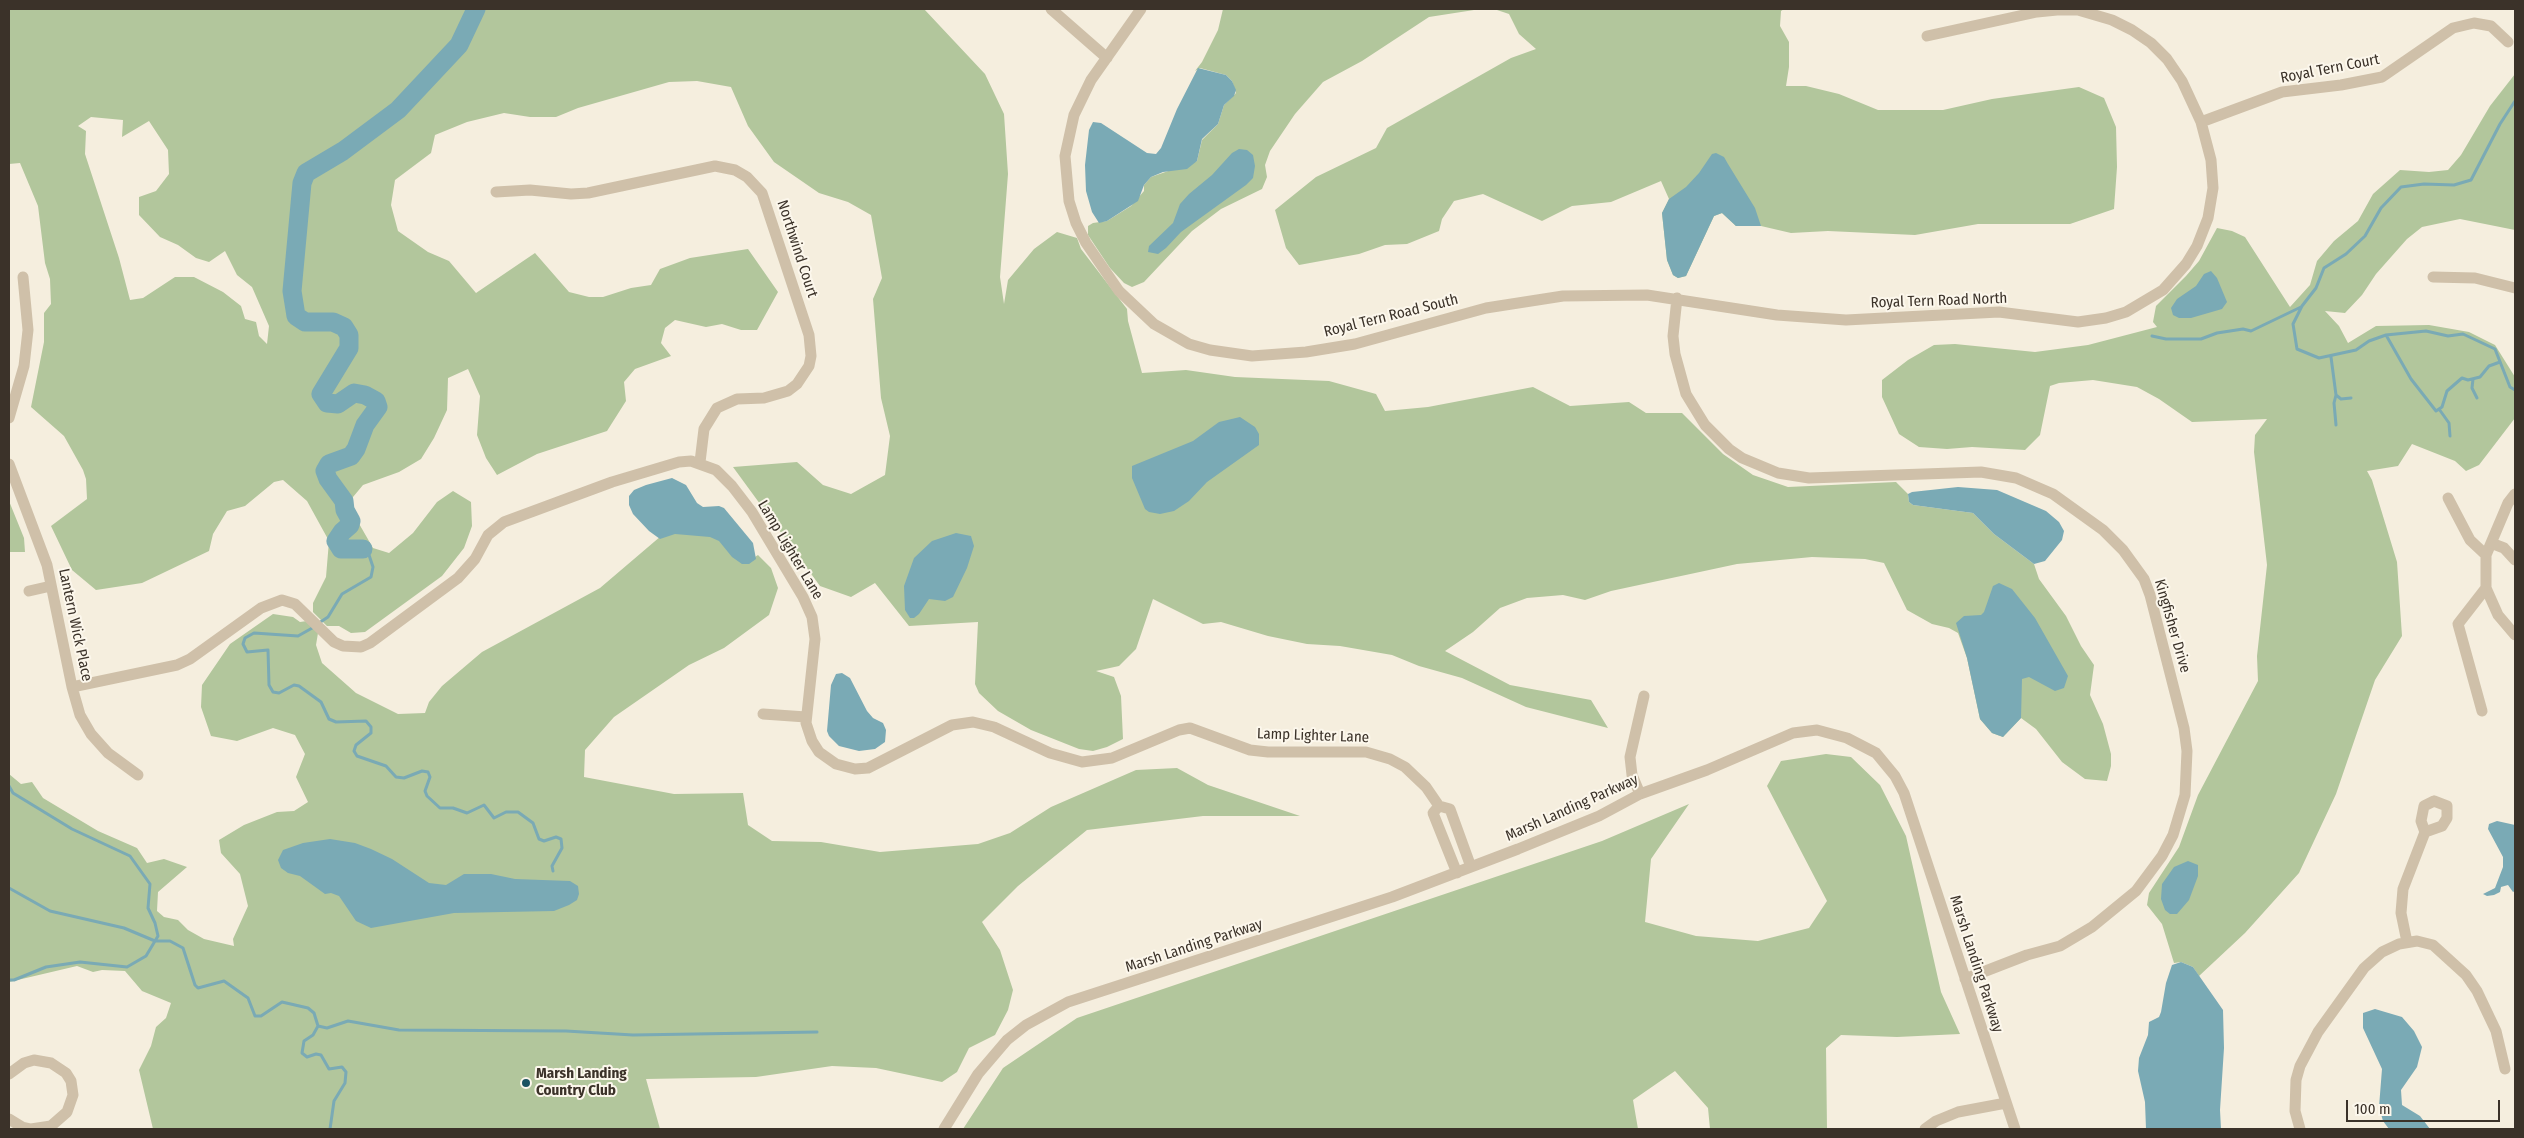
<!DOCTYPE html>
<style>
body{margin:0}
#map{position:relative;width:2524px;height:1138px;overflow:hidden;background:#f5eede;font-family:"Fira Sans Condensed",sans-serif}
canvas{display:block}
.frame{position:absolute;inset:0;border:10px solid #3b3229;pointer-events:none}
.scale{position:absolute;left:2346px;top:1100px;width:154px;height:22px;box-sizing:border-box;border:2px solid #3b3229;border-top:0;padding-left:6px;font-size:15px;line-height:18px;white-space:nowrap;color:#3b3229;-webkit-text-stroke:4px #fcf7ec;paint-order:stroke}
</style>
<div id="map">
<canvas width="2524" height="1138"></canvas>
<div class="frame"></div>
<div class="scale">100 m</div>
</div>
<script>
const g = document.querySelector('canvas').getContext('2d');
g.lineJoin = 'round';
function paint(path, color) { g.fillStyle = color; g.fill(path, 'evenodd'); }
const shape = rows => new Path2D(rows.map(r => 'M' + r).join(''));
function stroke(path, color, width, dash) { g.strokeStyle = color; g.lineWidth = width; g.lineCap = dash ? 'butt' : 'round'; g.setLineDash(dash || []); g.stroke(path); }
function write(font, color, halo, rows, align = 'center') {
  g.font = font + ' "Fira Sans Condensed",sans-serif'; g.lineWidth = 4; g.setLineDash([]); g.textBaseline = 'middle'; g.strokeStyle = halo; g.fillStyle = color; for (const [text, x, y, turn = 0] of rows) {
    g.save(); g.translate(x, y); g.rotate((+turn || 0) * Math.PI / 180); g.textAlign = isNaN(turn) ? turn : align; if (halo) g.strokeText(text, 0, 0); g.fillText(text, 0, 0); g.restore();
  }
}
const green = shape([
 [9,9,924,9,985,74,1004,114,1008,174,1000,277,1004,304,1008,280,1034,249,1057,232,1077,238,1081,249,1127,309,1128,321,1142,373,1186,370,1235,377,1329,381,1376,394,1385,411,1428,407,1533,387,1570,406,1629,402,1646,413,1682,413,1723,454,1753,475,1788,487,1896,482,1908,494,1909,502,1913,505,1973,513,1994,534,2034,564,2039,579,2066,616,2081,646,2094,665,2090,695,2103,724,2111,754,2111,766,2107,781,2085,779,2062,762,2036,729,2021,718,2003,737,1992,733,1980,719,1967,658,1958,633,1949,628,1932,624,1907,610,1884,563,1865,559,1812,557,1737,564,1611,591,1585,600,1563,595,1527,598,1500,608,1473,632,1445,651,1510,685,1591,700,1608,728,1526,707,1462,678,1419,666,1392,655,1340,646,1307,644,1268,636,1221,622,1203,624,1153,599,1136,649,1119,666,1096,671,1114,677,1121,696,1123,739,1107,747,1093,751,1079,749,1031,730,998,711,979,693,975,684,978,622,909,626,875,583,851,597,820,586,733,467,797,462,823,485,851,494,885,475,890,436,881,398,873,299,882,278,871,215,848,202,819,193,774,162,748,126,731,87,697,81,669,82,578,108,556,117,530,117,504,113,467,122,435,135,431,153,395,180,391,205,398,231,428,252,449,261,476,293,535,253,569,292,589,297,603,297,631,288,651,285,660,269,690,258,748,249,778,292,757,330,741,330,722,324,706,327,675,320,665,328,661,343,671,356,635,369,624,382,626,401,607,431,537,454,497,475,486,458,477,435,480,396,468,369,448,378,447,410,434,438,421,459,399,472,363,485,353,497,350,508,373,548,389,553,413,533,437,502,453,491,471,502,472,526,464,548,442,576,365,632,351,633,339,626,327,626,313,612,313,603,326,577,329,541,307,501,283,480,274,482,245,506,227,511,213,534,209,551,142,583,96,590,72,570,51,526,87,499,86,479,83,470,64,436,31,407,44,342,44,313,51,304,50,279,45,263,38,206,20,163,9,164],
 [91,117,123,120,122,137,149,121,168,150,169,174,156,191,139,197,139,215,160,237,178,245,196,258,209,262,225,251,237,275,252,287,269,326,267,344,259,336,256,322,245,319,241,306,223,292,194,277,175,277,143,298,130,300,119,258,85,154,86,131,78,126],
 [1223,9,1784,9,1781,11,1780,26,1789,42,1789,67,1786,86,1806,86,1839,94,1878,110,1943,110,1992,99,2079,87,2104,98,2116,127,2117,167,2114,209,2070,224,1978,224,1915,235,1828,231,1791,233,1761,226,1736,226,1722,213,1714,216,1686,276,1678,278,1673,275,1667,260,1662,213,1669,199,1661,181,1611,202,1572,206,1542,221,1483,194,1454,201,1442,219,1439,231,1407,244,1385,245,1359,254,1299,265,1286,248,1275,210,1316,177,1376,148,1387,128,1511,58,1536,49,1519,34,1509,14,1494,9,1474,10,1429,17,1362,61,1323,82,1295,114,1270,151,1265,165,1267,177,1262,189,1221,209,1192,231,1144,282,1132,287,1124,283,1110,268,1088,235,1088,226,1093,223,1107,221,1131,206,1144,191,1144,185,1151,177,1197,161,1202,140,1218,124,1224,105,1236,93,1232,81,1226,75,1200,68,1195,71,1202,62,1218,30],
 [2515,74,2515,230,2460,219,2422,227,2407,239,2376,274,2362,295,2345,313,2325,311,2339,326,2348,343,2376,326,2429,325,2469,332,2495,345,2515,377,2515,418,2479,465,2466,471,2455,461,2412,444,2398,466,2367,471,2372,480,2397,562,2402,636,2375,680,2336,794,2299,873,2245,933,2199,976,2193,967,2181,962,2174,963,2162,924,2147,905,2149,893,2179,847,2198,795,2258,681,2257,656,2267,565,2254,452,2255,435,2267,419,2192,422,2159,399,2137,387,2093,380,2059,383,2050,386,2040,435,2025,450,1972,447,1947,449,1919,447,1899,434,1882,397,1882,380,1908,360,1934,345,1955,344,2035,352,2088,345,2157,327,2153,322,2156,306,2186,276,2199,261,2217,228,2232,231,2245,237,2290,307,2310,285,2317,261,2334,241,2358,221,2373,194,2400,170,2429,172,2448,170,2461,155,2490,106],
 [9,501,24,538,25,552,9,552],
 [680,531,720,538,747,562,758,555,771,568,778,588,769,615,724,648,689,665,614,717,585,750,584,777,674,794,743,793,748,825,772,841,821,842,880,852,978,844,1010,833,1051,807,1136,770,1177,768,1208,785,1300,816,1203,816,1087,830,1018,886,982,922,1000,950,1013,990,1008,1010,995,1035,969,1048,957,1072,942,1082,876,1068,832,1066,756,1077,646,1079,660,1129,153,1129,139,1070,151,1046,156,1027,166,1018,171,1003,142,991,125,971,102,970,93,972,77,966,9,982,9,774,21,784,32,782,43,798,98,831,137,848,147,863,164,859,187,867,158,892,157,911,164,917,178,920,188,930,204,939,234,946,233,939,248,906,240,874,221,853,219,840,244,825,277,812,294,811,308,802,296,777,305,754,295,735,273,728,237,741,211,736,201,707,202,685,230,644,273,614,293,617,300,622,307,621,318,633,316,645,322,663,356,693,398,714,425,713,429,702,442,686,482,652,600,588,661,536],
 [1826,754,1851,757,1880,785,1906,836,1941,992,1960,1034,1897,1037,1841,1035,1826,1048,1827,1129,1710,1129,1708,1108,1675,1071,1633,1100,1638,1129,963,1129,1003,1068,1077,1018,1602,841,1689,804,1651,859,1645,922,1696,936,1758,941,1809,928,1827,901,1767,786,1781,761]
]);
const water = shape([
 [1198,68,1226,75,1232,81,1236,90,1234,96,1224,105,1218,124,1202,139,1197,161,1187,169,1163,172,1151,177,1144,185,1138,201,1107,221,1099,223,1092,212,1086,191,1085,165,1089,130,1093,122,1101,123,1147,153,1156,154,1161,148,1177,109],
 [1239,149,1247,150,1253,155,1255,166,1253,178,1246,185,1181,232,1166,248,1158,254,1148,252,1149,246,1173,223,1180,204,1189,194,1212,175,1232,153],
 [1716,153,1724,157,1728,164,1755,208,1761,226,1736,226,1722,213,1714,216,1686,276,1678,278,1673,275,1667,260,1662,213,1669,199,1686,187,1699,173,1712,154],
 [2211,271,2217,278,2227,302,2222,309,2191,318,2179,318,2173,315,2171,308,2177,299,2196,286,2204,274],
 [1240,417,1255,427,1259,434,1259,445,1207,482,1189,501,1174,511,1160,514,1149,512,1145,509,1132,478,1132,466,1193,441,1219,422],
 [672,478,686,485,697,503,703,507,719,506,724,508,753,543,756,559,749,564,742,564,732,557,719,541,710,537,675,534,660,539,649,531,633,514,629,505,629,496,634,490,646,485],
 [1958,487,1997,490,2046,511,2059,522,2064,531,2062,540,2045,561,2034,564,1994,534,1973,513,1913,505,1909,502,1908,494,1912,492],
 [956,533,971,536,974,546,967,568,953,597,945,601,929,599,919,614,914,618,910,618,905,610,904,586,914,558,932,541],
 [1999,583,2012,589,2035,618,2068,676,2064,688,2055,691,2029,677,2022,679,2021,718,2003,737,1992,733,1980,719,1967,658,1956,623,1964,616,1981,615,1984,612,1993,586],
 [842,673,850,678,867,711,873,718,883,723,886,730,885,742,875,749,859,751,839,746,829,736,827,731,831,685,836,674],
 [2497,821,2515,825,2515,891,2513,892,2508,885,2501,887,2500,892,2494,895,2487,896,2483,894,2495,888,2503,867,2503,857,2488,829,2489,824],
 [330,839,355,843,371,849,392,859,429,883,446,885,464,874,491,874,515,879,570,881,578,886,579,894,577,900,569,905,554,911,454,913,371,928,356,921,339,896,331,893,325,894,300,876,288,873,281,868,278,860,283,850,303,843],
 [2188,861,2198,865,2198,876,2189,900,2177,914,2170,914,2165,910,2161,899,2162,884,2174,867],
 [2181,962,2193,967,2223,1010,2224,1048,2220,1110,2221,1129,2146,1129,2145,1102,2138,1071,2139,1058,2148,1035,2149,1022,2159,1017,2161,1012,2166,983,2172,965],
 [2375,1009,2402,1017,2414,1031,2422,1047,2417,1067,2401,1090,2402,1105,2420,1116,2430,1129,2389,1129,2383,1121,2379,1107,2382,1069,2363,1028,2363,1013]
]);
const stream = shape([
 [2515,101,2500,124,2471,180,2454,185,2424,184,2401,187,2381,208,2365,236,2346,254,2324,268,2316,288,2302,306,2293,324,2297,349,2319,358,2356,350,2369,341,2386,335,2426,331,2448,336,2463,334,2495,349,2510,387,2515,390],
 [2386,335,2411,379,2436,411,2442,407,2447,391,2462,378,2468,380,2480,377,2489,366,2500,362],
 [2152,336,2166,339,2201,339,2217,333,2243,329,2251,331,2301,307],
 [2331,357,2336,395,2334,403,2336,425],
 [2473,379,2472,388,2477,398],
 [2336,395,2341,399,2351,398],
 [2439,409,2449,423,2450,436],
 [319,623,328,617,342,594,371,577,373,567,369,555,363,549],
 [314,627,298,636,254,633,245,638,243,644,247,652,268,650,269,685,273,692,279,693,294,685,299,686,321,702,329,719,336,722,366,721,371,727,371,733,356,745,354,751,357,756,386,766,396,777,404,778,422,771,428,772,430,777,425,791,427,796,440,808,453,808,467,813,484,805,494,818,506,812,518,812,533,823,539,839,544,841,556,837,561,839,562,848,552,866,553,871],
 [9,786,13,793,72,829,130,856,150,884,148,908,155,923,158,936,146,956,127,967,80,962,46,967,14,980,9,980],
 [9,888,50,911,124,928,155,941,170,941,183,948,195,985,198,988,224,981,248,998,255,1016,261,1016,282,1002,308,1008,314,1013,318,1026,313,1035,304,1041,302,1053,307,1057,316,1054,321,1055,329,1069,342,1067,346,1072,345,1083,334,1101,330,1129],
 [318,1026,327,1028,348,1021,399,1030,566,1031,633,1035,817,1032]
]);
const river = shape([
 [363,549,341,549,336,541,342,532,350,525,351,521,345,510,344,501,328,479,325,471,329,464,351,456,356,449,365,425,378,407,376,401,365,395,354,393,338,404,327,403,321,394,349,348,349,335,344,327,333,322,305,322,296,316,292,291,302,183,306,173,343,151,398,110,459,45,476,9]
]);
const street = shape([
 [1051,9,1107,58],
 [1141,9,1091,80,1074,115,1065,156,1069,201,1076,223,1086,243,1119,291,1154,324,1189,344,1210,350,1252,356,1306,352,1355,344,1486,308,1563,296,1647,295,1777,315,1846,320,1999,312,2078,322,2106,318,2126,312,2163,290,2186,264,2197,246,2208,218,2213,188,2211,160,2201,122,2182,81,2167,59,2151,43,2132,30,2112,20,2078,10,2057,10,2037,12,1927,36],
 [2201,122,2282,92,2341,85,2382,77,2453,28,2474,23,2491,26,2508,42],
 [496,192,530,190,571,194,588,193,715,166,735,170,747,177,762,193,809,335,811,356,809,366,797,384,788,391,764,398,737,399,717,408,704,429,700,462],
 [2433,277,2475,278,2515,288],
 [1677,298,1673,336,1675,354,1686,394,1705,425,1729,449,1742,458,1778,473,1809,478,1981,472,2016,478,2053,494,2103,530,2123,550,2144,579,2150,595,2184,728,2187,751,2185,795,2173,835,2162,856,2136,891,2092,927,2060,946,2027,955,1965,979],
 [9,418,24,366,28,330,23,277],
 [9,464,47,565,72,687,80,715,91,734,108,753,138,775],
 [2515,494,2508,503,2486,555,2486,588,2498,615,2515,635],
 [2448,498,2470,540,2486,555],
 [2491,543,2504,548,2515,560],
 [29,591,51,586],
 [72,687,177,665,190,659,261,608,282,600,295,604,334,642,343,646,361,647,370,643,458,578,475,559,488,535,504,522,612,482,679,462,691,461,716,470,732,486,752,512,803,597,812,617,815,639,806,723,812,741,819,752,836,764,855,769,868,768,952,725,973,722,994,727,1050,753,1082,762,1112,758,1179,730,1190,728,1250,750,1268,752,1366,752,1390,759,1405,767,1426,787,1439,806,1450,809,1471,867],
 [2482,711,2458,624,2486,588],
 [763,714,806,717],
 [1640,794,1632,775,1630,757,1644,696],
 [2434,801,2447,806,2447,818,2442,826,2425,832,2421,821,2424,806,2434,801],
 [1439,806,1433,813,1457,873],
 [2407,942,2401,913,2403,889,2425,832],
 [9,1074,24,1063,34,1060,51,1063,66,1073,71,1081,73,1095,67,1112,51,1126,31,1129,22,1127,9,1119],
 [944,1129,978,1074,1007,1040,1026,1025,1068,1002,1392,897,1518,849,1599,816,1640,794,1707,770,1793,733,1817,730,1847,738,1876,753,1895,776,1904,793,2015,1129],
 [1925,1129,1936,1121,1958,1112,2006,1103],
 [2300,1129,2295,1111,2296,1080,2300,1066,2318,1032,2364,968,2382,952,2399,944,2417,941,2433,945,2466,975,2477,991,2496,1031,2505,1069]
]);
const markers = [
 [526,1083,5,"#1a5261"]
];
const streetNames = [
 ["Royal Tern Court",2330,69,-11],
 ["Northwind Court",797,249,72],
 ["Royal Tern Road North",1939,301,-2],
 ["Royal Tern Road South",1391,316,-14],
 ["Lamp Lighter Lane",790,550,59],
 ["Lantern Wick Place",75,625,78],
 ["Kingfisher Drive",2172,626,74],
 ["Lamp Lighter Lane",1313,736,2],
 ["Marsh Landing Parkway",1572,808,-24],
 ["Marsh Landing Parkway",1194,946,-18],
 ["Marsh Landing Parkway",1976,964,72]
];
const poiNames = [
 ["Marsh Landing",536,1074],
 ["Country Club",536,1091]
];
paint(green, '#b2c69c');
paint(water, '#7aaab5');
stroke(stream, '#7aaab5', 3);
stroke(river, '#7aaab5', 19);
stroke(street, '#cfc0a9', 11);
for (const [x, y, r, color] of markers) { const dot = new Path2D(); dot.arc(x, y, r, 0, 2 * Math.PI); g.fillStyle = color; g.fill(dot); stroke(dot, '#fcf7ec', 2); }
write('15px', '#3b3229', '#fcf7ec', streetNames);
write('bold 15px', '#3b3229', '#fcf7ec', poiNames, 'left');
</script>
